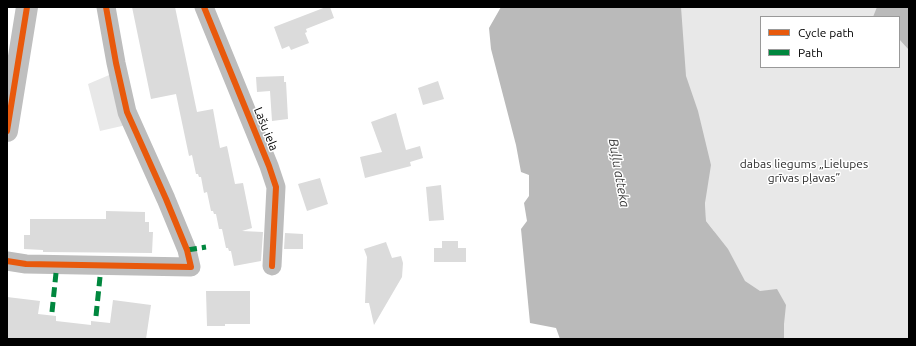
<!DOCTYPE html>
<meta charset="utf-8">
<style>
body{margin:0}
#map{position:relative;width:916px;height:346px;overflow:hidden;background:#fff;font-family:Ubuntu,sans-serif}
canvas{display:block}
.frame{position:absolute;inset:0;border:8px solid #000;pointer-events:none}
.legend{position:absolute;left:760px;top:16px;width:140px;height:52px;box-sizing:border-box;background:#fff;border:1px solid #999;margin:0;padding:5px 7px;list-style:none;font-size:12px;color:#000}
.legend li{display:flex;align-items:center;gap:8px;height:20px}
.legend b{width:20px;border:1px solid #999}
</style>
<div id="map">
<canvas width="916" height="346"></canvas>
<div class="frame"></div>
<ul class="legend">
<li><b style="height:5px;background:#e8590c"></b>Cycle path</li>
<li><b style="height:5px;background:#00873e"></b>Path</li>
</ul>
</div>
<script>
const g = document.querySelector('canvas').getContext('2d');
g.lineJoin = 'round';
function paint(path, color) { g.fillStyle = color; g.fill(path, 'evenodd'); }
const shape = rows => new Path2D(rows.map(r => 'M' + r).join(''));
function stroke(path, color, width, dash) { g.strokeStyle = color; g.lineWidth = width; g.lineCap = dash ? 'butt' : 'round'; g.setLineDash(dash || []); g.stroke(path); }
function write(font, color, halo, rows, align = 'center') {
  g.font = font + ' Ubuntu,sans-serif'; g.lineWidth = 3; g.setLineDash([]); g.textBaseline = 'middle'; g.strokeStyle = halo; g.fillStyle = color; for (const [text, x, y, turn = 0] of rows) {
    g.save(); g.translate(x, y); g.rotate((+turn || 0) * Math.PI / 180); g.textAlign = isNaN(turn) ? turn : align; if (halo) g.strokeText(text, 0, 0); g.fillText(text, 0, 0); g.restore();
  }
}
const green = shape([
 [649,7,909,7,909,339,737,339,714,231,706,221,705,200],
 [761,17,899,17,899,67,761,67],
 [121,70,135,123,100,131,88,84]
]);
const water = shape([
 [501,7,681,7,686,76,698,111,711,165,705,203,706,221,728,249,745,281,760,291,777,289,786,305,784,324,784,339,560,339,556,328,530,323,521,229,527,221,524,203,529,196,529,175,521,172,516,145,491,49,489,28],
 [877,7,909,7,909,50,899,39,899,17,873,17]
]);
const building = shape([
 [132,7,175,7,197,112,213,109,220,148,227,146,235,184,243,183,252,228,242,231,263,232,261,261,234,266,231,251,229,251,228,248,226,248,222,229,219,229,216,214,214,214,213,211,211,211,207,192,204,193,201,177,199,177,198,174,196,174,192,155,189,156,176,94,151,99],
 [326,7,330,7,334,18,306,29,307,32,305,33,309,43,291,50,289,46,282,49,274,27],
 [284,76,284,82,286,82,288,119,272,121,270,91,257,92,256,77],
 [438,81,444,99,423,105,418,88],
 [396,113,406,150,420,146,423,158,410,162,411,166,365,178,360,157,382,152,371,122],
 [320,178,328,204,307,211,298,184],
 [441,185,444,220,429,221,426,187],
 [106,211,145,212,145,222,149,222,149,232,153,232,152,253,43,252,43,250,24,249,24,235,30,235,30,219,106,219],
 [285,233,303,234,303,249,284,249],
 [442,241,458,241,458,248,466,248,466,262,434,262,434,248,442,248],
 [386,242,392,258,401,256,403,263,402,277,374,325,369,303,365,303,367,257,364,249],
 [206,291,250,291,250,324,225,324,225,326,207,326],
 [7,297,40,301,38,314,56,316,56,321,91,325,91,321,110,323,113,300,151,305,146,339,7,339]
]);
const street = shape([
 [204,7,269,166,276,187,272,266],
 [7,261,26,264,191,267,187,250,166,199,127,112,116,63,106,7]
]);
const secondary = shape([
 [7,131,27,7]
]);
const quiet = shape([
 [187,250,206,247],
 [52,312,56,273],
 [96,316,100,277]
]);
const cycleway = shape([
 [204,7,269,166,276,187,272,266],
 [7,131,27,7],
 [7,261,26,264,191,267,187,250,166,199,127,112,116,63,106,7]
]);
const streetNames = [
 ["Lašu iela",266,129,68]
];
const parkNames = [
 ["dabas liegums „Lielupes",804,164],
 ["grīvas pļavas”",804,178]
];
const waterNames = [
 ["Buļļu atteka",619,173,80]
];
paint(green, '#e8e8e8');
paint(water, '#bababa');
paint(building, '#dbdbdb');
stroke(street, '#bdbdbd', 19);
stroke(secondary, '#bfbfbf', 22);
stroke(quiet, '#00873e', 5, [10, 5]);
stroke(cycleway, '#e8590c', 6);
write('12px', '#000', '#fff', streetNames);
write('12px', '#2c2c2c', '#fff', parkNames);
write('italic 13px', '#3d3d3d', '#fff', waterNames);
</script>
